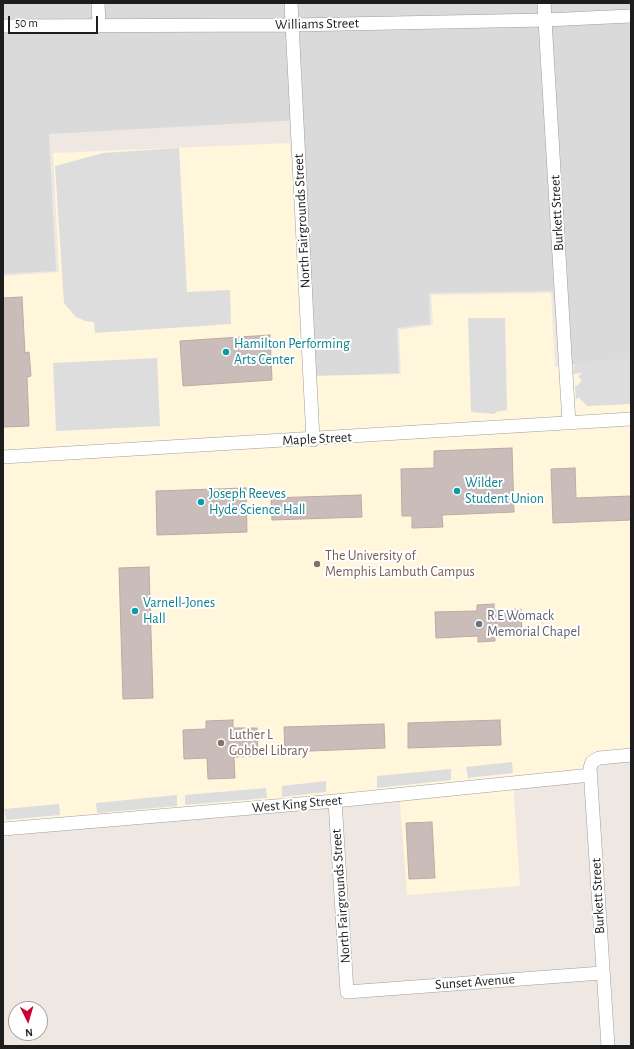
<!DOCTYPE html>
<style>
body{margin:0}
#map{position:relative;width:634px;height:1049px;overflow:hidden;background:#eee7e2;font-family:"Alegreya Sans",sans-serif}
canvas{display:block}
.frame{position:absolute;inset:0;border:4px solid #1d1d1d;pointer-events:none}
.north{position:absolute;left:8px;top:1001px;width:40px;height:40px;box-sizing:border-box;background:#fff;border:1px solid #a5a5a5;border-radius:50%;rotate:175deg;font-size:11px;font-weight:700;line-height:16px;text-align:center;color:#1d1d1d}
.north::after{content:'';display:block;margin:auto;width:14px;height:18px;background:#ca0031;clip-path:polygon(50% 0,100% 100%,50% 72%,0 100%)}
.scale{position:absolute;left:8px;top:16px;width:90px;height:18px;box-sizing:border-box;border:2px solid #1d1d1d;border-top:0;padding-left:5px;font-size:12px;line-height:14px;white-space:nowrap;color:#1d1d1d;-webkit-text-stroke:3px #fff;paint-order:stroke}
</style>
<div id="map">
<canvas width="634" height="1049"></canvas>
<div class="frame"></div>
<div class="north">N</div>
<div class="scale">50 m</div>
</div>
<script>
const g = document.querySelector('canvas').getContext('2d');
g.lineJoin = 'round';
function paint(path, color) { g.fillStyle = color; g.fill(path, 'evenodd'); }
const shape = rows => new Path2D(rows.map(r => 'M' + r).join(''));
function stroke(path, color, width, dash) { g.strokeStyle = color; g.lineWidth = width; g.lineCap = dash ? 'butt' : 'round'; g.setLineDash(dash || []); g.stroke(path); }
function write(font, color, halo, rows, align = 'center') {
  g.font = font + ' "Alegreya Sans",sans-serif'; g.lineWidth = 4; g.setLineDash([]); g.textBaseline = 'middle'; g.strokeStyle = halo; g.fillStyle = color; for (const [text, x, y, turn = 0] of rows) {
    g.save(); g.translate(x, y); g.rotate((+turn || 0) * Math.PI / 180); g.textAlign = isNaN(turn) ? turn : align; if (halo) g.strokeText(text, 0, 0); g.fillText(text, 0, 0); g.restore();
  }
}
const residential = shape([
 [3,3,631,3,631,361,559,365,553,291,429,293,430,324,397,328,399,373,313,377,301,120,49,134,56,271,3,274]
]);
const education = shape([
 [290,143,304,315,306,376,401,374,399,330,433,325,431,295,551,293,555,367,631,362,631,752,598,754,587,773,513,781,520,886,407,895,399,791,3,823,3,276,59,272,53,153]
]);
const parking = shape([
 [179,148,187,292,230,290,231,324,95,333,94,322,85,321,76,317,64,303,55,166,103,153],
 [468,318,505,318,507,410,496,412,494,414,471,412],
 [157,358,160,426,56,431,53,363],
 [631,358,631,404,587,406,579,398,577,398,576,400,575,386,577,386,582,380,578,377,582,373,573,374,574,366,579,362],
 [512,762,513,773,468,778,466,767],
 [451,769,451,780,377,788,377,776],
 [326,781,326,792,282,797,282,786],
 [266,788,267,798,185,805,185,795],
 [177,795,177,806,97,813,96,803],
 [59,804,60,815,6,820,4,809]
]);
const building = shape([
 [22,297,25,353,29,352,31,376,27,377,29,426,3,427,3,298,22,297],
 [270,335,272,380,183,386,180,341,270,335],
 [512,448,514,512,442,515,443,527,412,528,412,516,402,516,401,469,434,468,434,451,512,448],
 [575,468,576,498,631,496,631,520,553,523,551,469,575,468],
 [246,488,247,532,157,535,156,491,246,488],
 [361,495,362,517,272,520,271,498,361,495],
 [149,567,153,698,123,699,119,568,149,567],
 [494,604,494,610,521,609,522,636,495,637,495,641,478,642,478,636,436,638,435,612,477,611,477,605,494,604],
 [233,720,233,728,257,728,258,756,234,757,235,778,208,779,207,758,184,759,183,730,206,729,206,721,233,720],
 [500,720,501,745,408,748,408,723,500,720],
 [384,724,385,748,285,752,284,727,384,724],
 [432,822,435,878,409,879,406,823,432,822]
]);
const street = shape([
 [98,3,99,25],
 [291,3,313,440],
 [544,3,569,423],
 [3,26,293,25,545,20,631,16],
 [3,457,631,419],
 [335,801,347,992,602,973],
 [3,829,335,801,591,775],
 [608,1046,590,768,592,762,599,758,631,755]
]);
const markers = [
 [226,352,4,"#0f9aa8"],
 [457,491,4,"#0f9aa8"],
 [201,502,4,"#0f9aa8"],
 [317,564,4,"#8d6e63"],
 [135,611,4,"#0f9aa8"],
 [479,624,4,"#6b7280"],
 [221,743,4,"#8d6e63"]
];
const streetNames = [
 ["Williams Street",317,24,-1],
 ["Burkett Street",557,213,-93],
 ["North Fairgrounds Street",302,221,-93],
 ["Maple Street",317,439,-3],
 ["West King Street",297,804,-5],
 ["North Fairgrounds Street",341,896,-94],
 ["Burkett Street",598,896,-93],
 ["Sunset Avenue",475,982,-4]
];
const cultureNames = [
 ["Hamilton Performing",234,344],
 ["Arts Center",234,360],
 ["Wilder",465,483],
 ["Student Union",465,499],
 ["Joseph Reeves",209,494],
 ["Hyde Science Hall",209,510],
 ["Varnell-Jones",143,603],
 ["Hall",143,619]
];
const educationNames = [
 ["The University of",325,556],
 ["Memphis Lambuth Campus",325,572],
 ["Luther L",229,735],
 ["Gobbel Library",229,751]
];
const worshipNames = [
 ["R E Womack",487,616],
 ["Memorial Chapel",487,632]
];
paint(residential, '#dbdada');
paint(education, '#fff6db');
paint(parking, '#ddd');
paint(building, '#cabcb9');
stroke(building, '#c0aaa4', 1);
stroke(street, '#9e9e9e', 14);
stroke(street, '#fff', 13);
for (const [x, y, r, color] of markers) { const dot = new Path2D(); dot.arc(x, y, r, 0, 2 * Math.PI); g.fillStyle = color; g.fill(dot); stroke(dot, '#fff', 1.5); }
write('14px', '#1d1d1d', '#fff', streetNames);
write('14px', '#0d838f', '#fff', cultureNames, 'left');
write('14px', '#785e54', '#fff', educationNames, 'left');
write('14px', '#5b616d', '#fff', worshipNames, 'left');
</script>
